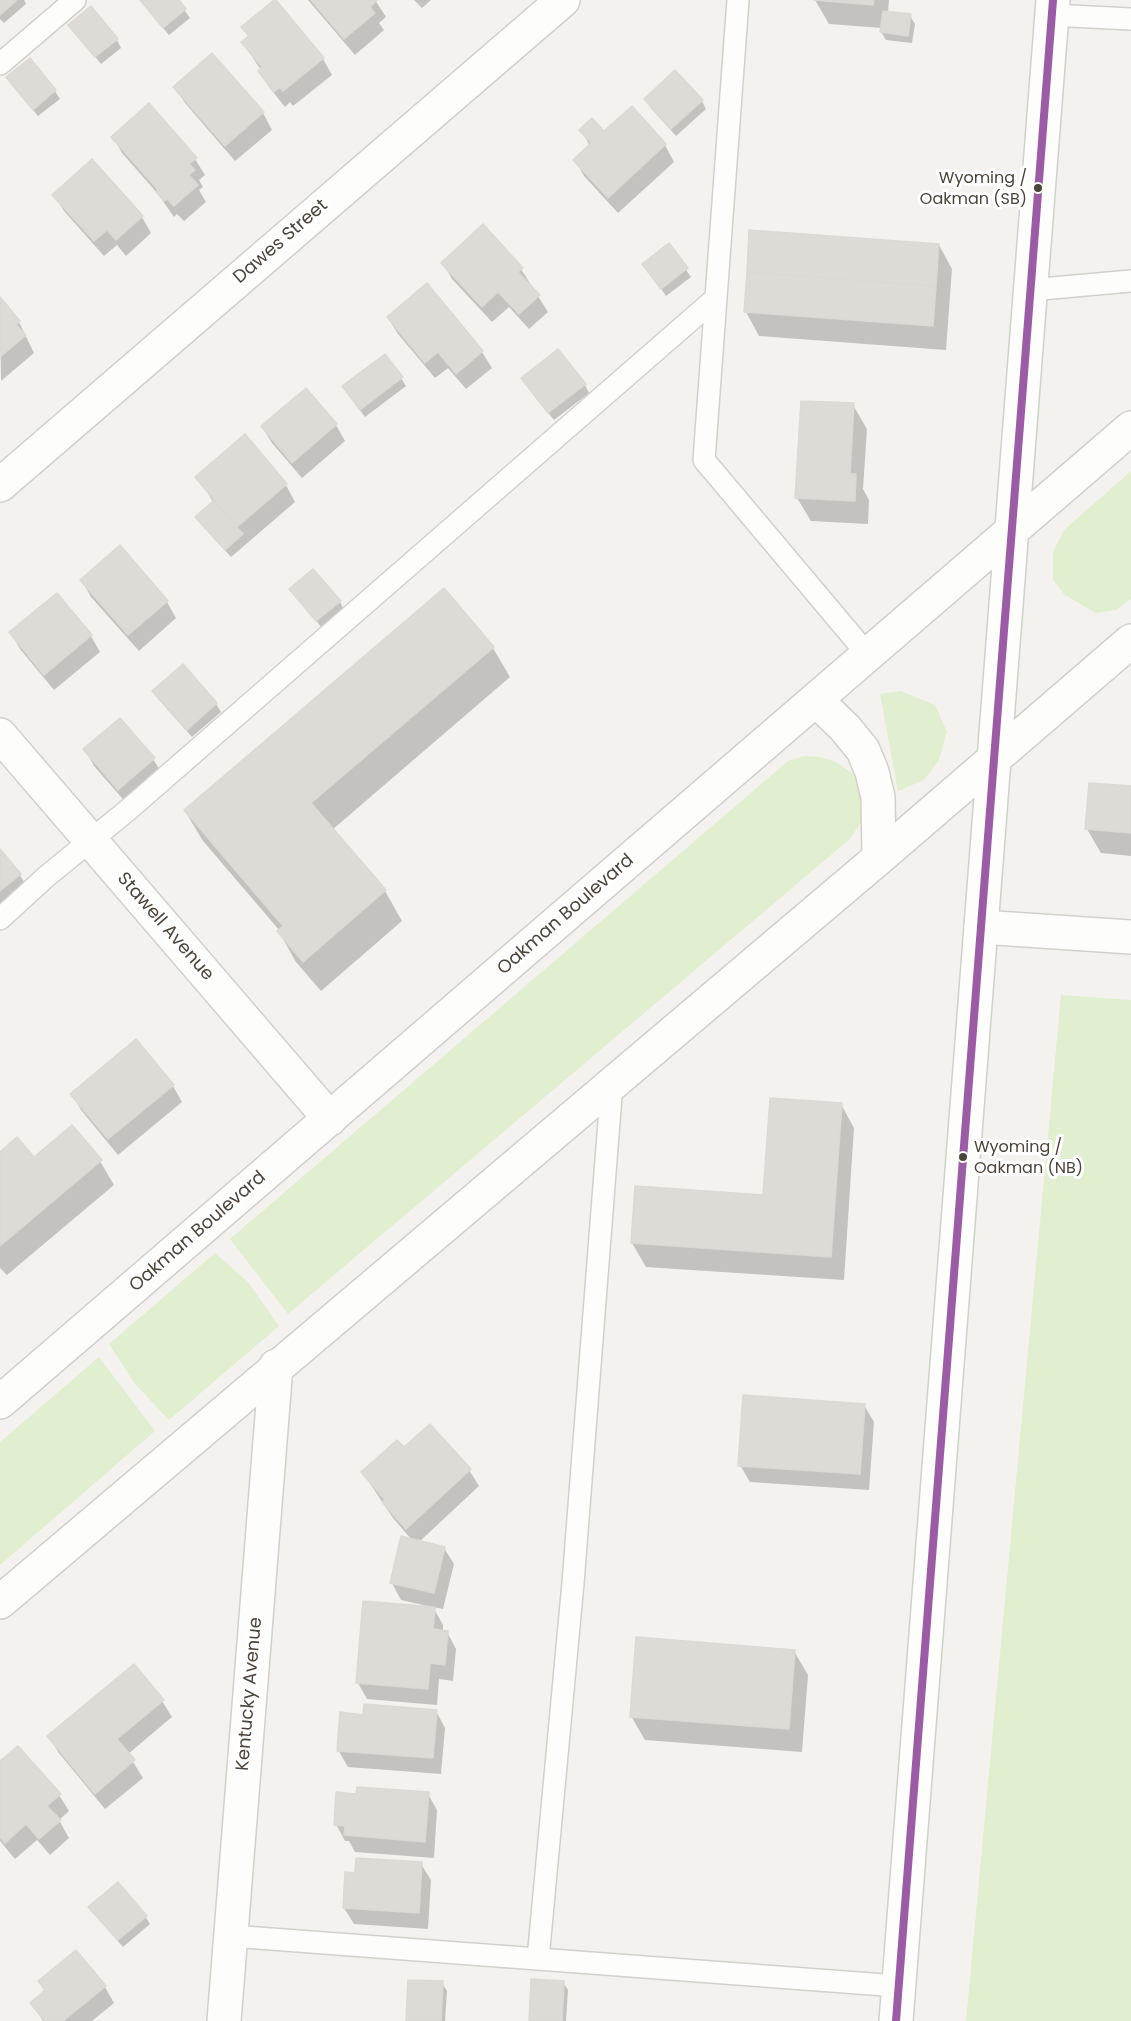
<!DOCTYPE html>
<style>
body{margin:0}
canvas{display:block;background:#f4f2ee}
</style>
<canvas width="1131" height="2021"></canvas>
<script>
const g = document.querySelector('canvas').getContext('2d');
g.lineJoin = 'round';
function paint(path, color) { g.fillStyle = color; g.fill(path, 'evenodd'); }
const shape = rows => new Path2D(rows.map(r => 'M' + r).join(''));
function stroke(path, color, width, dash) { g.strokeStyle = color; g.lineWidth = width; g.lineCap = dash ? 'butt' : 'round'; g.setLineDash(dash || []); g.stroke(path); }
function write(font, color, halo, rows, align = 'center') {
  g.font = font + ' Poppins,sans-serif'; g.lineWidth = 6; g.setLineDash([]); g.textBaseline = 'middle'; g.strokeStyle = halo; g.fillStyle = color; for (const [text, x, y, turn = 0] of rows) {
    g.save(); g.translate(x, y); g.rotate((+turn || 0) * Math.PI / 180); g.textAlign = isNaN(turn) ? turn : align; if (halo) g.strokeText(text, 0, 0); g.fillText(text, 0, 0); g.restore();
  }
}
const green = shape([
 [1131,471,1131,599,1116,610,1095,613,1064,594,1053,580,1053,552,1064,530],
 [901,691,935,705,947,732,939,760,924,780,898,791,880,694],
 [804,756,820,757,836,762,852,773,862,788,864,808,861,822,850,839,288,1314,230,1239,788,761],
 [1061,995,1131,1000,1131,2021,966,2021],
 [215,1253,248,1282,279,1326,169,1420,135,1384,109,1344],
 [99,1357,155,1431,0,1565,0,1442]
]);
const shadow = shape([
 [0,0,24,0,26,4,4,23,0,19],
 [140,0,177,0,190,18,169,35],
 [308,0,375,0,386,17,379,23,384,30,355,55],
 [414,0,431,0,422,8],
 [815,0,889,0,888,13,910,16,915,24,912,43,886,40,881,32,882,28,829,24],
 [70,25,117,40,121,48,101,64],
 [243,27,323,59,332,75,293,106,290,102,285,107,269,87,259,71,261,70,243,43,249,38],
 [212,55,263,113,272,130,235,161,185,103,175,87],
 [675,72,702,101,706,109,676,136,650,107,646,99],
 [8,78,55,91,60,99,38,116],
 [632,108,665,145,674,162,618,213,584,176,575,160,590,146,581,130,604,133],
 [113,137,195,159,205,175,199,180,203,187,199,190,206,202,184,221,177,214,174,217,158,194,122,153],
 [54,195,142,217,151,233,126,256,117,245,104,256,64,211],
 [482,227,521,269,548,312,529,329,509,307,492,322,452,279,443,263],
 [669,245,691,277,666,296,644,264],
 [939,245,952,269,946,350,759,336,746,312],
 [427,286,482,352,492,368,466,389,448,368,435,378,398,334,388,318],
 [0,300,19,322,34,353,1,381],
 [401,378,406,386,365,417,349,395],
 [585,385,589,393,554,420,527,386],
 [305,390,336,425,345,441,302,478,272,443,262,427],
 [853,405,867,429,863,489,869,500,868,524,811,521,797,498],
 [245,436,286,485,295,502,231,557,202,525,197,517,214,503,197,477],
 [120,548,167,602,176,618,139,651,91,597,82,581],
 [291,589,340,602,344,610,322,628],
 [11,633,91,636,100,652,54,690,20,649],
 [493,648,510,677,332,830,385,891,402,921,321,991,296,962,279,932,280,931,203,841,185,811],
 [154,691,216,704,221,712,192,737,158,699],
 [85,749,153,759,163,775,128,805,94,766],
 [1131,787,1131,856,1101,853,1087,829],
 [0,851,20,875,29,891,0,915],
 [173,1086,182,1102,118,1155,81,1110,72,1094],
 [841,1104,854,1128,844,1280,646,1267,632,1243,764,1197],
 [0,1154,33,1160,100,1161,114,1185,7,1275,0,1268],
 [864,1405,874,1422,869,1490,750,1482,740,1465],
 [404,1449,469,1470,479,1486,419,1542,444,1548,454,1564,443,1609,433,1607,443,1625,443,1632,447,1632,456,1649,453,1681,439,1679,437,1705,367,1699,358,1683,432,1609,432,1607,401,1600,392,1583,412,1540,393,1518,363,1473],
 [794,1651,808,1675,802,1752,645,1740,631,1716],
 [162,1701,172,1717,128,1754,143,1778,105,1809,58,1752,49,1736],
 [436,1711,445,1728,441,1774,348,1767,338,1750],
 [0,1763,59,1795,69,1811,59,1820,69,1838,50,1855,37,1840,15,1859,0,1841],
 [428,1794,437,1810,434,1858,355,1852,349,1841,345,1841,336,1824,358,1796],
 [421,1864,431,1880,428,1929,354,1924,344,1908,356,1875],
 [90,1908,145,1916,150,1924,123,1947,95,1915],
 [40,1982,105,1987,114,2003,92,2021,43,2021,32,2003,45,1992],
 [563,1982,568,1990,566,2021,530,2021],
 [442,1983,447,1991,445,2021,407,2021]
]);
const building = shape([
 [0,0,17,0,0,15,0,0],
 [140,0,179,0,186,9,163,28,140,0],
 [274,0,276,0,324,58,283,91,280,87,274,92,258,71,262,67,241,42,249,36,241,27,274,0],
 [311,0,377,0,370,7,375,13,344,39,311,0],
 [814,0,874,0,873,5,814,0],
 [91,6,118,39,95,57,68,25,91,6],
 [883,11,911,14,908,36,880,32,883,11],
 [212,53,264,112,225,146,173,87,212,53],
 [30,58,56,90,33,110,6,77,30,58],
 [675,70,703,100,671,129,644,99,675,70],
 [149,103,197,158,189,164,195,170,189,175,198,185,174,206,167,199,164,201,156,192,158,190,111,137,149,103],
 [632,106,666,144,608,198,573,160,591,143,579,130,592,118,604,131,632,106],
 [92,159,143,216,116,240,107,230,94,241,52,195,92,159],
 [483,224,523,268,518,272,540,295,519,314,498,292,482,307,441,263,483,224],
 [749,230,939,244,936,286,747,272,749,230],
 [669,243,688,268,661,289,642,264,669,243],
 [747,272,936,286,933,326,744,312,747,272],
 [427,283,483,351,456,374,438,352,425,363,387,317,427,283],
 [0,297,20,321,16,325,26,335,0,357,0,297],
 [558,349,586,384,548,413,521,378,558,349],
 [385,354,403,377,360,410,342,386,385,354],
 [306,388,337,424,292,463,261,426,306,388],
 [801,401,854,403,850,474,856,474,855,501,795,498,801,401],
 [245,434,287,484,237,527,195,477,245,434],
 [213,501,243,534,225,550,195,517,213,501],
 [120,545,168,601,128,635,80,580,120,545],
 [313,569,341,601,316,621,289,589,313,569],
 [444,588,494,647,311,803,386,890,303,962,277,931,283,926,184,810,444,588],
 [57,593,92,635,44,675,9,632,57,593],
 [183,664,217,703,187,730,152,691,183,664],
 [120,718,155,758,118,790,83,749,120,718],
 [1089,783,1131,786,1131,833,1085,829,1089,783],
 [0,849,21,874,0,891,0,849],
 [136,1039,174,1085,108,1139,70,1094,136,1039],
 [770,1098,842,1103,831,1257,631,1243,635,1186,763,1195,770,1098],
 [72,1125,102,1160,0,1246,0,1152,17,1137,34,1157,72,1125],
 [743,1395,865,1404,860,1474,738,1466,743,1395],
 [430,1424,471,1469,406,1529,382,1502,385,1500,361,1472,397,1440,404,1447,430,1424],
 [401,1536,445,1547,434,1593,390,1583,401,1536],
 [363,1601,435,1607,433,1629,448,1631,445,1665,430,1663,428,1689,356,1683,363,1601],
 [636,1637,795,1650,789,1729,630,1717,636,1637],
 [134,1664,164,1700,117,1739,135,1760,95,1794,47,1736,134,1664],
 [364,1704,437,1710,433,1758,337,1751,340,1712,363,1715,364,1704],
 [18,1746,61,1794,47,1806,61,1820,39,1839,26,1824,5,1843,0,1837,0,1761,18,1746],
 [357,1787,429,1792,425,1842,344,1835,345,1826,334,1825,336,1792,356,1794,357,1787],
 [356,1858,422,1862,419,1913,343,1908,345,1872,355,1873,356,1858],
 [118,1882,147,1916,118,1940,88,1907,118,1882],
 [76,1950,106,1986,63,2021,45,2021,30,2003,45,1990,38,1981,76,1950],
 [531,1979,564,1981,562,2021,529,2021,531,1979],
 [408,1980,443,1981,441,2021,406,2021,408,1980]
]);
const service = shape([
 [738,0,704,460,868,655],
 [1051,15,1131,19],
 [0,64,75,0],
 [1030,290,1131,281],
 [0,919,47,876,128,810,716,298],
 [231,1936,898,1986],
 [538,1959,573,1583,612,1083]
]);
const minor = shape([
 [0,485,563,0],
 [0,735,330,1119],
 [981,927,1131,937],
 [224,2021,276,1366]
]);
const tertiary = shape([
 [816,700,845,728,863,750,872,772,878,797,879,858],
 [0,1402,1131,428],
 [0,1602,879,858,1131,641],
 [896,2021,1053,0]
]);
const bus1 = shape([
 [896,2021,1053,0]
]);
const markers = [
 [1038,188,5,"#4b4439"],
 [963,1157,5,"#4b4439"]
];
const busNames = [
 ["Wyoming /",1027,179],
 ["Oakman (SB)",1027,200],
 ["Wyoming /",974,1148,"left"],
 ["Oakman (NB)",974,1169,"left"]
];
const streetNames = [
 ["Dawes Street",281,242,-41],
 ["Oakman Boulevard",566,915,-41],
 ["Stawell Avenue",165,927,49],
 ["Oakman Boulevard",198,1232,-41],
 ["Kentucky Avenue",250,1694,-85]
];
paint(green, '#e1eecf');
paint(shadow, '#0003');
paint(building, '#dedbd6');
stroke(building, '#dcd9d4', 1.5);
stroke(service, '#d2d0cb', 24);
stroke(minor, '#d2d0cb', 36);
stroke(tertiary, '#d2d0cb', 36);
stroke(service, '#fdfdfc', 21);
stroke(minor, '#fdfdfc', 33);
stroke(tertiary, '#fdfdfc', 33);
stroke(bus1, '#9b5ba5', 8);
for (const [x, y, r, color] of markers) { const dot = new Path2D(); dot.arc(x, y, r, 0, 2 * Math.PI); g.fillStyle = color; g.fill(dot); stroke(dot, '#fff', 2); }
write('16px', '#4b4439', '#fff', busNames, 'right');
write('18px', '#4b4439', '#fff', streetNames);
</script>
